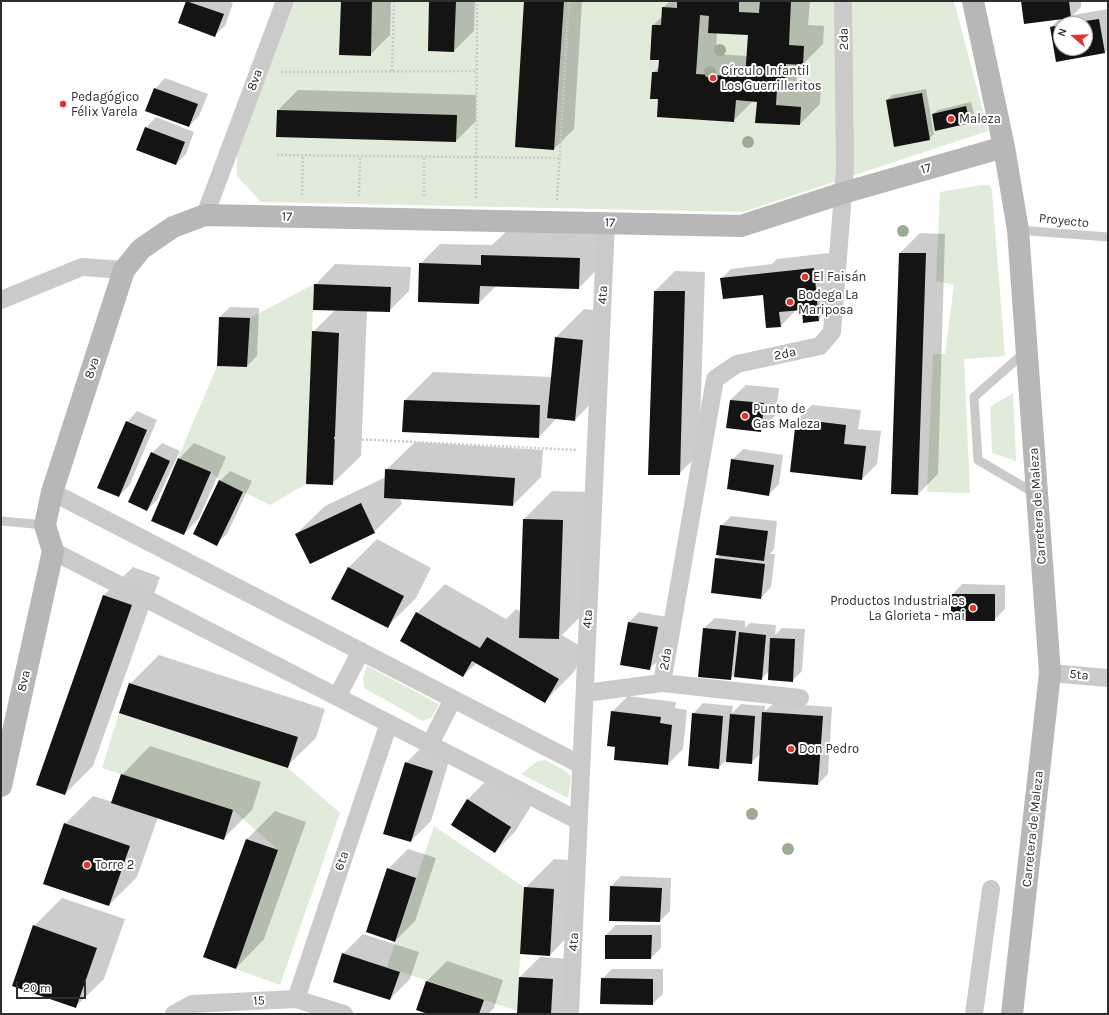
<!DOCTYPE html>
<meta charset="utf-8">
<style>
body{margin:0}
#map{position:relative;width:1109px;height:1015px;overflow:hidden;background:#fff;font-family:Karla,sans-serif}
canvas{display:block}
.frame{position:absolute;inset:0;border:2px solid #2d2d2d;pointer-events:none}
.north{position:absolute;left:1053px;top:16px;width:40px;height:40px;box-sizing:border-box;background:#fff;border:1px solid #ababab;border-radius:50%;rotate:289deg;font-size:11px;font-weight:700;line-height:16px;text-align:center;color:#2d2d2d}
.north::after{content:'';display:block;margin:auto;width:14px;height:18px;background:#e6322d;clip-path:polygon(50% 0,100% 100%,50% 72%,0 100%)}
.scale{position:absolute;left:16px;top:981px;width:70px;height:18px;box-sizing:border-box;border:2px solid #2d2d2d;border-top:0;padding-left:5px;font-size:12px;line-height:14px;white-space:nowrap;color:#2d2d2d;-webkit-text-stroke:3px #fff;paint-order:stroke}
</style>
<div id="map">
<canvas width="1109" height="1015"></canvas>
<div class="frame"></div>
<div class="north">N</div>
<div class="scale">20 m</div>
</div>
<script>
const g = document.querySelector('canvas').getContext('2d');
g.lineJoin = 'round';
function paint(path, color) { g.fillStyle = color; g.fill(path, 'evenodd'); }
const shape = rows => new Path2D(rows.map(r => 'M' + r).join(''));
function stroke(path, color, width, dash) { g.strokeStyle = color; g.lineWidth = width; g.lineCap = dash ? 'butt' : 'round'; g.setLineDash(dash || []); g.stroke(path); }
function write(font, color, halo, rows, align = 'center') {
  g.font = font + ' Karla,sans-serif'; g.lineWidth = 4; g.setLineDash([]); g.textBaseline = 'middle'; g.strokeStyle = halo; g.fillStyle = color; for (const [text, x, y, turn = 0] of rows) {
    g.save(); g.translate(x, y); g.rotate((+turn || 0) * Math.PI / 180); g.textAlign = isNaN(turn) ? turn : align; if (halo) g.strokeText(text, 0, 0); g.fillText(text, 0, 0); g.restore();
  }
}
const green = shape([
 [295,1,954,1,988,131,743,212,261,202,237,176,237,153],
 [982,185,989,185,992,190,1005,356,964,359,970,493,927,492,933,354,945,354,954,285,936,281,940,192],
 [314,284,306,484,270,505,219,480,211,472,178,458,217,366,247,367,250,318],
 [1013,393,1016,461,992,453,990,407],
 [367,666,439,704,432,717,423,721,364,688,363,678],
 [119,713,288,768,340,813,280,985,236,969,278,850,233,810,102,768],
 [545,760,566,771,571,778,568,798,521,774,537,761],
 [434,826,524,887,517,1011,387,967]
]);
const shadow = shape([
 [187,1,227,1,233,3,225,26,214,36,179,23],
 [342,1,391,1,390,35,370,55],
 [430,1,475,1,474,31,454,51],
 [525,1,582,1,574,129,554,149],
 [670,1,810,1,808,25,824,26,823,44,805,62,805,67,797,75,796,86,821,87,820,104,800,124,758,101,754,100,734,120,659,98,653,73,660,66,660,59,653,25,663,16,663,8],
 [717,32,749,34,747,56,716,54],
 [1022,1,1081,1,1081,7,1073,15,1108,9,1108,49,1104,53,1057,60,1051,27,1060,18],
 [1061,24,1085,24,1085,48,1061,48],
 [165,78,208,94,199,116,189,126,155,89],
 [926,89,934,134,929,139,887,100,892,95],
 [298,90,476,95,476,121,456,141,278,110],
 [971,102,975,117,970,122,933,114,938,110],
 [156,117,194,132,186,154,176,164,146,128],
 [510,228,608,230,607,259,579,288,497,285,479,303,420,264,440,244,492,245],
 [920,233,945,234,938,474,918,494,900,253],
 [829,253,834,305,818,320,803,309,796,310,781,326,763,294,721,279,731,269,772,264,777,259],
 [335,264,411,267,409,291,389,311,367,311,361,456,332,484,313,332,335,310,315,285],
 [675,271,705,272,699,454,679,474,649,474,655,291],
 [230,307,259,308,257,356,247,366,220,317],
 [584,309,611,312,603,391,575,420,557,418,539,437,405,400,433,372,552,377,556,337],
 [746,385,779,388,776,415,760,431,730,400],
 [812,405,861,410,858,429,881,431,877,464,862,479,797,420],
 [137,411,157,420,129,486,119,496,127,422],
 [415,442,543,450,541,477,513,505,400,498,402,504,374,532,296,534,325,506,386,477,386,470],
 [162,443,180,451,157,500,147,510,152,453],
 [194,443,226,457,199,518,184,534,179,459],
 [743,449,783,455,779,484,769,494,732,460],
 [230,471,252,481,227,534,216,544,220,481],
 [552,491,590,492,587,610,562,635,587,650,573,673,544,702,477,663,463,676,417,613,445,584,506,619,516,609,521,612,524,519],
 [731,516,777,521,774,549,770,554,775,554,771,587,761,598,716,559,720,555,721,526],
 [377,539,431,568,416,598,387,627,348,568],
 [133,567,160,577,93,766,65,794,37,785,104,595],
 [962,584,1005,585,1005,609,994,620,952,595],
 [639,612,667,617,660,659,649,669,629,622],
 [715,618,745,621,745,628,750,623,776,625,775,635,782,628,805,629,802,671,792,681,770,670,761,679,736,673,730,679,704,628],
 [159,655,325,709,316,738,287,766,130,684],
 [628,696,676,702,675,708,687,710,683,749,668,764,616,746,612,712],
 [703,703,733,706,732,713,741,704,765,706,765,711,774,703,832,707,828,774,818,784,760,754,751,763,728,759,718,768,693,714],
 [426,743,452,751,431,821,411,841,406,763],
 [150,746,261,782,252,810,223,839,158,817,137,877,109,905,65,824,93,796,113,802,122,775],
 [487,780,531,806,515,832,495,852,467,800],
 [275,811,306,822,264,939,236,968,247,839],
 [408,849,436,858,415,921,395,941,388,869],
 [554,859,582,861,578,926,550,955,525,888],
 [621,876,671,878,670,911,660,921,611,886],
 [62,898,125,919,104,979,75,1007,34,926],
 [616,925,661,925,661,948,651,958,606,935],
 [363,934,419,952,410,979,390,999,343,954],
 [540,957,573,959,569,1014,518,1014,520,977],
 [447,961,503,980,494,1008,488,1014,431,1014,418,1010,427,981],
 [612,969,663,969,663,994,652,1004,602,979]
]);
const building = shape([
 [186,1,224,14,215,37,178,23],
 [341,1,372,1,371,56,339,55],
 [429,1,456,1,454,52,428,51],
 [524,1,564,1,554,150,515,147],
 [677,1,739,1,739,12,759,13,760,1,791,1,789,45,804,46,803,65,786,64,785,88,777,88,776,105,801,107,800,125,755,123,757,102,736,100,734,122,657,117,658,99,650,99,652,72,658,72,659,60,650,60,652,25,661,25,662,7,677,8],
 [700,15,709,16,708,33,748,35,745,77,696,74],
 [1021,1,1069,1,1071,18,1024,24],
 [1099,19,1105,53,1056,62,1050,27,1061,25,1061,48,1085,48,1085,24,1071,23],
 [154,88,198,104,189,127,145,111],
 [922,93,930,140,894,147,886,100],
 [966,106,970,123,935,131,932,114],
 [277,110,457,115,456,142,276,137],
 [145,127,185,142,176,165,136,150],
 [899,253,926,253,918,495,891,494],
 [481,255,580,258,579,289,480,286,479,304,418,302,419,263,481,265],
 [814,268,819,321,803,323,802,310,779,312,781,327,766,328,763,295,723,299,720,278],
 [314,284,391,287,390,312,313,310],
 [654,291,685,291,680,475,648,475],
 [219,317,250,318,247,367,217,366],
 [312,331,339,333,333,485,306,484],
 [555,337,583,340,575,421,547,418],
 [404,400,540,405,539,438,402,432],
 [730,400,764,403,761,432,726,428],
 [796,419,846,425,844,444,866,446,862,480,790,472],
 [126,421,147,430,119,497,97,488],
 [151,452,170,461,147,511,128,502],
 [178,458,211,472,184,535,151,521],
 [731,459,774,465,769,496,727,489],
 [385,469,515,478,513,506,384,498],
 [219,480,243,492,217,546,193,534],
 [361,503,375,533,310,564,295,534],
 [523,519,563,520,559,639,519,638],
 [720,525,768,531,764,561,716,555],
 [715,558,765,564,761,599,711,593],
 [348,567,404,596,388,628,331,599],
 [951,594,995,594,995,621,951,621],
 [103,595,132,605,65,795,36,785],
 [416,612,480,648,487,637,559,679,545,703,472,661,463,677,400,641],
 [628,622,658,627,650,670,620,665],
 [703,628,736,631,731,680,698,677],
 [739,632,766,635,762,680,734,677],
 [770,638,795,639,793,682,768,680],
 [129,683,298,737,288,768,119,713],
 [611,711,661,717,660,723,672,725,668,765,614,760,615,747,607,746],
 [762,712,823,716,818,785,758,781],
 [692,713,723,716,719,769,688,766],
 [730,714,755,716,752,764,726,762],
 [405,762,433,771,411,842,383,834],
 [121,774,233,810,224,840,111,803],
 [467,799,511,827,495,853,451,825],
 [64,823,130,846,109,906,43,884],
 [246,839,278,850,236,969,203,957],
 [387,868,416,878,395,942,366,932],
 [610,886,662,888,660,922,609,921],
 [524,887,554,889,550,956,520,954],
 [33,925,97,948,76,1008,12,986],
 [605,935,652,935,651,959,605,959],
 [342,953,400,972,390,1000,333,982],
 [519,977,553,979,551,1014,517,1014],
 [601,978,653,979,653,1005,600,1004],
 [426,981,484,1000,479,1014,428,1014,416,1010]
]);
const path = shape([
 [392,71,394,1],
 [281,72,477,71],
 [277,155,560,158],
 [302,195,303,156],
 [359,196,360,156],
 [424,196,424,157],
 [476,198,477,1],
 [557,200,569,1],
 [334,438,576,450]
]);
const lane = shape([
 [1018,230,1108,237],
 [1024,353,974,397,978,460,1036,494],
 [1,521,45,525]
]);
const street = shape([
 [205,215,285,1],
 [1,300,82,267,124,270],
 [52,492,581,765],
 [53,551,579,821],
 [1050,673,1108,678],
 [662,683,715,379,737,364,820,346,832,332,845,168,843,2],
 [585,693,662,683,800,698],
 [337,697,361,651],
 [430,744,453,699],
 [296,999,389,723],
 [174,1014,192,1004,296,999,344,1014],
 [570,1014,606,223],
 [974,1014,991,889]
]);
const secondary = shape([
 [973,1,1004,147,1018,230,1050,673,1012,1014],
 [1,786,53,551,45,525,52,492,124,270,141,249,173,227,205,215,741,226,843,193,1004,147]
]);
const trees = [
 [720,50],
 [710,72],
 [748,142],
 [903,231],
 [752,814],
 [788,849]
];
const markers = [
 [713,78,4,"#e6322d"],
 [63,104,4,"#e6322d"],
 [951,119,4,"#e6322d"],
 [805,277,4,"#e6322d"],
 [790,302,4,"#e6322d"],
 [745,416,4,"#e6322d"],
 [973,608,4,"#e6322d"],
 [791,749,4,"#e6322d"],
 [87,865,4,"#e6322d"]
];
const streetNames = [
 ["2da",844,39,-91],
 ["8va",255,80,-70],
 ["17",926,169,-16],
 ["17",287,217,1],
 ["Proyecto",1064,221,6],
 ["17",610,223,1],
 ["4ta",603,295,-87],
 ["2da",785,354,-12],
 ["8va",92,368,-72],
 ["Carretera de Maleza",1038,506,-94],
 ["4ta",588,619,-87],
 ["2da",666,659,-80],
 ["5ta",1079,675,5],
 ["8va",24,681,-78],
 ["Carretera de Maleza",1033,829,-84],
 ["6ta",342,861,-71],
 ["4ta",574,942,-87],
 ["15",259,1001,-3]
];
const poiNames = [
 ["Círculo Infantil",721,71],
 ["Los Guerrilleritos",721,86],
 ["Pedagógico",71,97],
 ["Félix Varela",71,112],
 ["Maleza",959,119],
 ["El Faisán",813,277],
 ["Bodega La",798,295],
 ["Mariposa",798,310],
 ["Punto de",753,409],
 ["Gas Maleza",753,424],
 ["Productos Industriales",965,601,"right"],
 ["La Glorieta - mai",965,616,"right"],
 ["Don Pedro",799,749],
 ["Torre 2",95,865]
];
paint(green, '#e1ebda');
paint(shadow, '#0003');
paint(building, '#141414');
stroke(path, '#cacaca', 2.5, [2, 2]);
stroke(lane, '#cacaca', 9);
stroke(street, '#cacaca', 18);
stroke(secondary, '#b7b7b7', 22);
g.fillStyle = '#9cac93';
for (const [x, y] of trees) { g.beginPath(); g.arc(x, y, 6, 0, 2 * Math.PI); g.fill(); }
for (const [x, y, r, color] of markers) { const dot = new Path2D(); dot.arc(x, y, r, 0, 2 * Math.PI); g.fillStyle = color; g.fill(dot); stroke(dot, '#fff', 1.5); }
write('13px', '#2d2d2d', '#fff', streetNames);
write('13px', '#2d2d2d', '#fff', poiNames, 'left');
</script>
